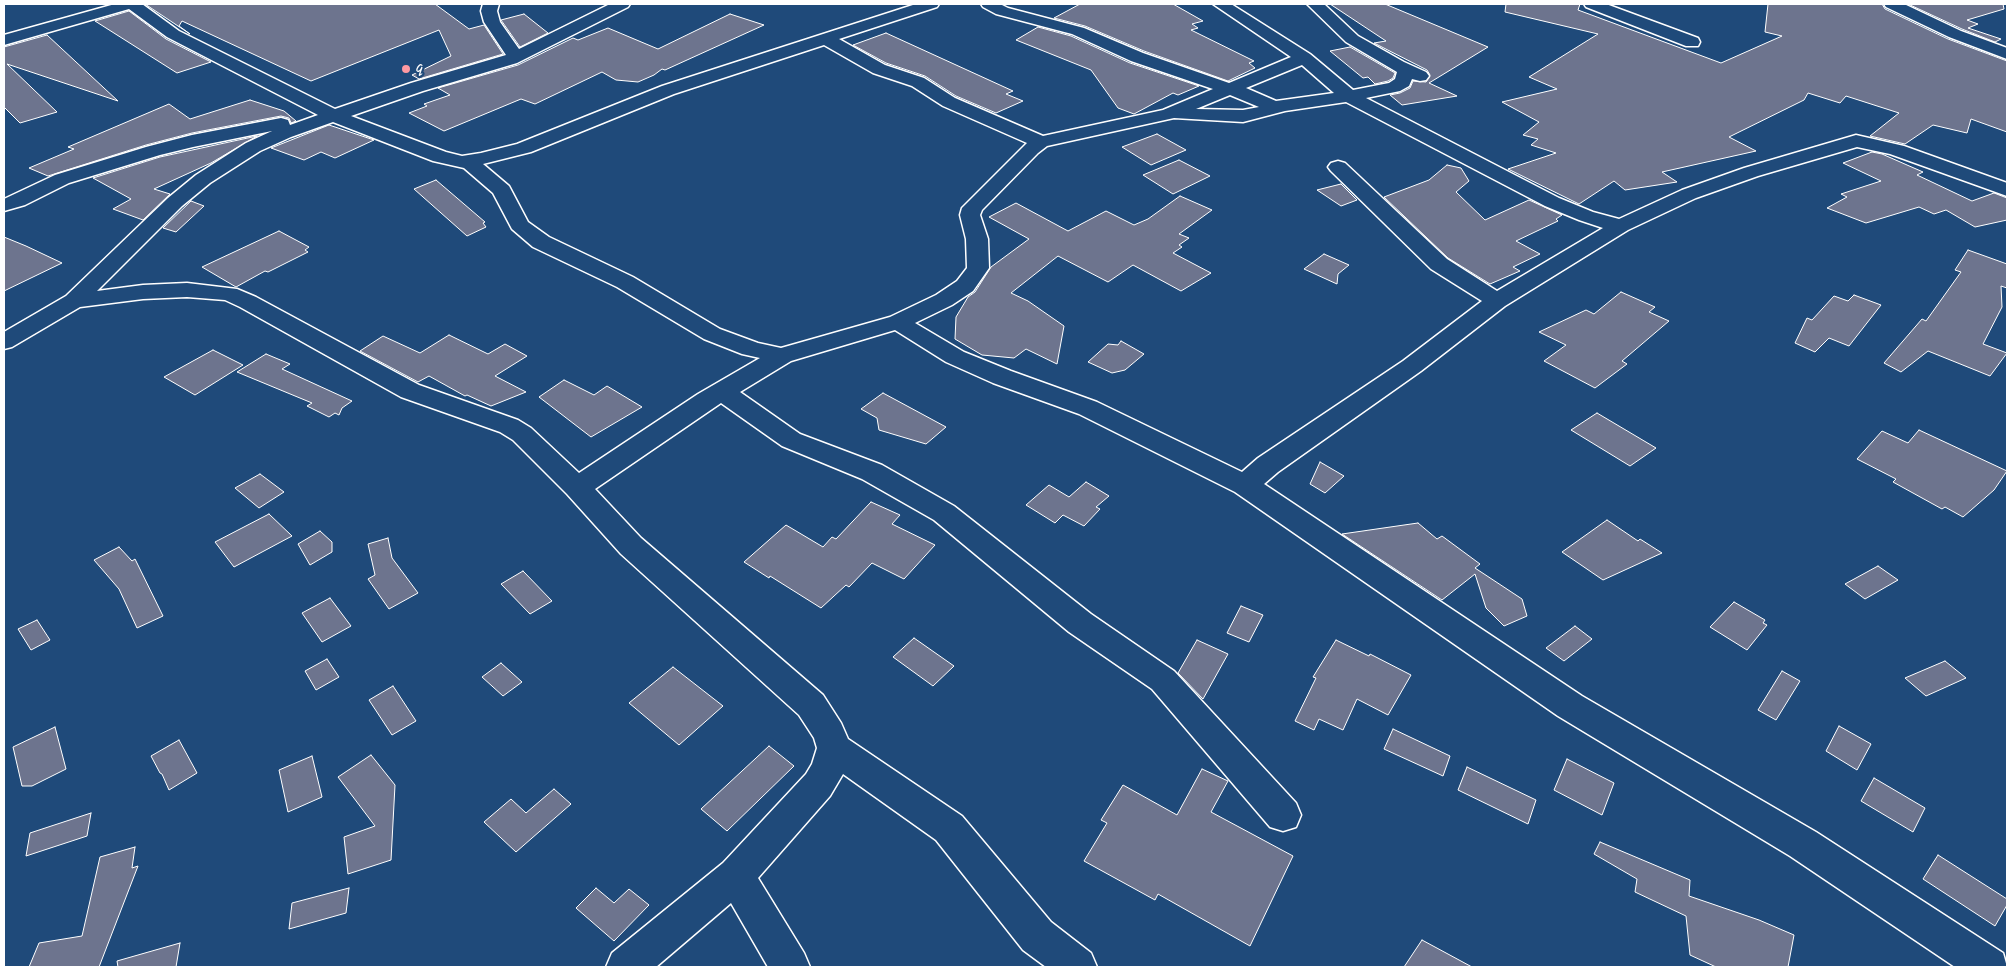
<!DOCTYPE html>
<style>
body{margin:0}
#map{position:relative;width:2011px;height:971px;overflow:hidden;background:#1f4a7a;font-family:Kalam,sans-serif}
canvas{display:block}
.frame{position:absolute;inset:0;border:5px solid #fff;pointer-events:none}
</style>
<div id="map">
<canvas width="2011" height="971"></canvas>
<div class="frame"></div>
</div>
<script>
const g = document.querySelector('canvas').getContext('2d');
g.lineJoin = 'round';
function paint(path, color) { g.fillStyle = color; g.fill(path, 'evenodd'); }
const shape = rows => new Path2D(rows.map(r => 'M' + r).join(''));
function stroke(path, color, width, dash) { g.strokeStyle = color; g.lineWidth = width; g.lineCap = dash ? 'butt' : 'round'; g.setLineDash(dash || []); g.stroke(path); }
function write(font, color, halo, rows, align = 'center') {
  g.font = font + ' Kalam,sans-serif'; g.lineWidth = 4.5; g.setLineDash([]); g.textBaseline = 'middle'; g.strokeStyle = halo; g.fillStyle = color; for (const [text, x, y, turn = 0] of rows) {
    g.save(); g.translate(x, y); g.rotate((+turn || 0) * Math.PI / 180); g.textAlign = isNaN(turn) ? turn : align; if (halo) g.strokeText(text, 0, 0); g.fillText(text, 0, 0); g.restore();
  }
}
const building = shape([
 [145,4,435,4,469,29,484,25,503,54,419,79,412,75,451,56,439,30,311,81,182,21,179,26,190,34,145,4],
 [1080,4,1173,4,1203,21,1192,24,1198,28,1191,30,1254,61,1249,63,1255,68,1228,81,1144,51,1085,26,1054,18,1080,4],
 [1330,4,1385,4,1488,47,1429,83,1457,96,1402,105,1390,95,1400,93,1410,88,1413,81,1426,82,1430,75,1427,70,1374,43,1386,41,1330,4],
 [1506,4,1580,4,1578,10,1721,63,1782,36,1765,32,1768,4,1882,4,1885,9,1948,39,2007,61,2007,132,1971,119,1967,133,1933,125,1905,144,1870,136,1899,113,1846,96,1840,103,1808,93,1804,100,1729,137,1756,151,1662,172,1677,182,1625,190,1614,181,1579,204,1508,169,1556,153,1531,145,1538,139,1523,135,1539,122,1502,102,1557,89,1529,77,1598,34,1505,12,1506,4],
 [1908,4,2003,4,2004,9,1967,20,1978,24,1968,28,2001,39,1995,42,1962,29,1908,4],
 [129,11,166,39,211,62,177,73,95,21,129,11],
 [524,14,548,33,520,47,501,20,524,14],
 [730,14,764,25,665,70,662,69,654,75,638,82,616,80,602,72,535,104,521,99,444,131,409,113,427,106,424,104,450,95,438,88,518,65,573,38,578,40,608,28,658,49,730,14],
 [1038,27,1071,36,1130,63,1199,86,1178,95,1173,93,1134,114,1118,108,1091,70,1016,40,1038,27],
 [886,33,1013,91,1006,94,1023,101,996,113,956,96,925,76,886,63,853,45,886,33],
 [47,35,118,101,7,64,57,112,20,123,4,107,4,47,47,35],
 [1350,47,1395,73,1393,78,1388,81,1375,84,1368,77,1363,78,1330,51,1350,47],
 [250,100,284,111,296,121,291,123,289,118,281,116,192,133,146,145,48,176,29,168,74,149,68,147,169,104,190,119,250,100],
 [329,125,374,140,335,158,321,152,304,160,271,148,329,125],
 [1157,134,1186,150,1151,165,1122,147,1157,134],
 [257,136,211,163,154,189,170,194,143,220,113,209,131,199,93,178,160,157,257,136],
 [1872,152,1882,154,1923,172,1917,175,1972,201,1994,193,2007,198,2007,220,1975,227,1946,210,1934,214,1919,207,1866,223,1827,208,1847,197,1841,194,1881,181,1843,163,1872,152],
 [1179,160,1210,176,1173,194,1143,175,1179,160],
 [1447,165,1461,168,1469,181,1456,192,1485,220,1529,200,1562,215,1556,219,1558,221,1516,241,1540,254,1513,267,1520,271,1490,284,1448,258,1384,197,1429,180,1447,165],
 [436,180,485,222,483,223,486,227,467,236,414,189,436,180],
 [1341,184,1357,200,1341,206,1317,190,1341,184],
 [1180,196,1212,210,1179,234,1189,238,1179,245,1182,247,1173,253,1211,273,1181,291,1133,265,1108,282,1058,256,1011,293,1028,301,1064,326,1057,364,1026,349,1014,358,982,355,955,339,956,317,968,297,975,292,991,267,1029,239,989,217,1016,203,1068,231,1106,211,1134,225,1148,219,1180,196],
 [191,201,204,206,176,232,163,228,191,201],
 [279,231,309,247,305,250,308,252,268,272,265,271,236,287,202,267,279,231],
 [4,237,26,246,62,263,4,291,4,237],
 [1968,250,2007,264,2007,288,2001,286,2002,307,1983,344,2007,353,1990,376,1928,351,1901,372,1884,363,1922,319,1926,321,1961,272,1955,270,1968,250],
 [1324,254,1349,265,1338,274,1337,284,1304,269,1324,254],
 [1621,292,1655,307,1649,312,1669,321,1622,361,1627,364,1595,388,1544,361,1566,345,1539,332,1586,310,1594,314,1621,292],
 [1854,295,1881,305,1849,346,1829,338,1815,352,1795,343,1807,318,1812,320,1834,296,1848,301,1854,295],
 [449,335,488,354,505,344,527,356,495,376,526,392,491,406,467,395,465,396,429,376,418,382,360,351,383,336,420,353,449,335],
 [1121,341,1144,354,1125,370,1112,373,1088,362,1108,344,1118,345,1121,341],
 [213,350,243,365,195,395,164,377,213,350],
 [266,354,290,364,282,369,352,401,342,408,339,415,335,413,329,417,307,406,312,403,237,372,266,354],
 [564,380,594,395,607,386,642,407,591,437,539,397,564,380],
 [883,393,946,427,926,444,879,430,877,418,861,409,883,393],
 [1597,413,1656,448,1630,466,1571,430,1597,413],
 [1919,430,2007,471,1994,490,1963,517,1945,507,1942,509,1893,482,1896,479,1857,459,1882,431,1908,443,1919,430],
 [1320,462,1344,476,1325,493,1310,484,1320,462],
 [260,474,284,492,259,508,235,488,260,474],
 [1086,482,1109,496,1096,507,1100,509,1084,526,1063,515,1055,523,1026,505,1049,485,1069,497,1086,482],
 [871,502,900,515,892,524,935,545,904,579,872,563,849,587,846,585,821,608,770,576,769,578,744,562,786,525,823,547,832,537,836,539,871,502],
 [269,514,292,536,234,567,215,542,269,514],
 [1607,520,1638,541,1640,539,1662,553,1603,580,1562,552,1607,520],
 [1418,523,1437,539,1442,536,1480,564,1475,568,1522,599,1527,616,1504,626,1486,608,1475,574,1442,600,1342,534,1418,523],
 [320,531,332,542,332,552,310,565,298,544,320,531],
 [388,538,392,558,418,593,389,609,368,579,375,575,368,544,388,538],
 [119,547,132,561,135,559,163,616,137,628,119,589,94,560,119,547],
 [1878,566,1898,580,1865,599,1845,584,1878,566],
 [523,571,552,601,530,614,501,584,523,571],
 [330,598,351,626,322,642,302,613,330,598],
 [1734,602,1765,620,1763,623,1767,625,1747,650,1710,627,1734,602],
 [1241,606,1263,615,1249,642,1227,633,1241,606],
 [37,620,50,640,31,650,18,629,37,620],
 [1575,626,1592,639,1564,661,1546,648,1575,626],
 [914,638,954,666,933,686,893,657,914,638],
 [1197,640,1228,654,1203,699,1178,673,1197,640],
 [1336,640,1369,656,1370,654,1411,675,1388,715,1357,699,1343,730,1319,719,1314,730,1295,721,1316,678,1313,677,1336,640],
 [327,659,339,677,316,690,305,671,327,659],
 [1945,661,1966,678,1926,696,1905,678,1945,661],
 [501,663,522,682,503,696,482,677,501,663],
 [673,667,723,706,679,745,629,703,673,667],
 [1782,671,1800,681,1776,720,1758,710,1782,671],
 [393,686,416,721,392,735,369,700,393,686],
 [1839,726,1871,744,1857,770,1826,751,1839,726],
 [55,727,66,769,32,786,22,786,13,747,55,727],
 [1393,729,1450,756,1443,776,1384,749,1393,729],
 [179,740,197,773,169,790,162,774,160,773,151,756,179,740],
 [769,746,794,766,727,831,701,809,769,746],
 [371,755,395,785,391,860,348,874,344,837,375,826,338,777,371,755],
 [312,756,322,797,288,812,279,770,312,756],
 [1567,759,1614,783,1602,815,1554,790,1567,759],
 [1467,767,1536,800,1528,824,1458,790,1467,767],
 [1202,769,1228,781,1211,812,1293,856,1250,946,1158,894,1155,900,1084,861,1107,823,1101,820,1123,785,1177,815,1202,769],
 [1874,778,1925,808,1913,832,1861,801,1874,778],
 [554,789,571,804,516,852,484,822,511,799,526,813,554,789],
 [91,813,87,836,26,856,30,833,91,813],
 [1600,842,1690,880,1689,896,1759,920,1794,935,1788,967,1716,967,1690,955,1686,916,1635,892,1637,879,1594,854,1600,842],
 [135,847,132,868,138,866,99,967,29,967,39,943,82,936,100,857,135,847],
 [1938,855,2007,899,2007,905,1995,926,1923,879,1938,855],
 [349,888,346,913,289,929,292,903,349,888],
 [596,888,614,903,629,889,649,905,614,941,576,908,596,888],
 [1422,940,1472,967,1404,967,1422,940],
 [180,943,176,967,118,967,117,961,180,943]
]);
const minor = shape([
 [115,4,142,4,179,31,335,109,411,83,506,55,484,22,481,11,483,4,499,4,497,11,500,22,519,49,610,4,630,4,628,7,517,63,423,91,351,116,446,152,462,156,481,153,517,144,662,86,916,4,939,4,937,7,839,39,885,65,924,78,955,98,1043,136,1163,110,1213,89,1131,61,1072,34,996,14,983,7,981,4,1000,4,1008,8,1084,28,1143,53,1229,83,1291,57,1213,4,1231,4,1310,54,1353,90,1389,83,1395,79,1397,72,1346,42,1307,4,1324,4,1358,36,1404,62,1426,72,1429,76,1426,80,1420,81,1412,79,1409,86,1400,91,1366,98,1559,198,1593,212,1619,219,1682,190,1744,168,1856,135,1904,146,2007,183,2007,196,1890,154,1857,147,1758,176,1696,198,1628,230,1505,306,1421,371,1278,472,1264,484,1582,696,1816,832,2003,953,2007,967,1955,967,1790,856,1558,716,1235,492,1079,414,993,383,946,362,895,330,791,361,740,392,800,434,882,465,954,506,1091,614,1174,671,1296,803,1301,815,1296,827,1283,831,1270,827,1152,689,1069,632,934,520,862,479,782,446,721,403,595,489,641,538,823,695,841,723,848,739,962,816,1051,922,1091,953,1097,967,1046,967,1023,950,936,840,843,774,830,796,758,878,804,953,810,967,768,967,731,903,656,967,606,967,612,953,723,863,806,774,812,764,817,748,814,738,799,715,621,554,567,494,513,440,500,432,401,397,240,307,225,300,187,297,143,299,80,307,12,347,4,349,4,332,66,296,168,198,196,175,246,143,272,131,193,147,160,155,69,183,25,205,4,211,4,199,55,175,146,147,192,135,281,118,288,120,290,125,318,115,167,37,129,9,4,45,4,35,115,4],
 [824,45,873,73,912,86,943,106,1027,143,962,208,960,215,966,239,967,268,957,281,936,295,890,317,781,348,758,343,720,329,633,277,549,237,528,222,509,186,483,164,531,152,674,94,824,45],
 [1302,65,1334,93,1276,101,1246,88,1302,65],
 [1230,95,1259,107,1243,110,1196,109,1230,95],
 [1346,102,1545,206,1579,220,1603,228,1497,291,1447,259,1345,163,1338,161,1331,163,1328,167,1331,171,1431,269,1482,301,1403,361,1258,458,1242,472,1097,402,1011,371,964,352,915,323,952,305,973,291,989,268,988,239,980,215,982,210,1038,153,1047,146,1174,118,1243,122,1285,111,1346,102],
 [333,122,433,161,464,168,493,193,512,229,533,247,617,287,704,339,742,354,760,358,698,394,579,473,531,428,518,420,419,385,256,297,237,289,187,283,143,285,97,291,182,206,210,183,260,151,291,137,333,122],
 [1584,4,1606,4,1698,38,1700,42,1698,46,1686,46,1586,7,1584,4],
 [1884,4,1904,4,1961,31,2007,48,2007,59,1949,37,1886,7,1884,4]
]);
const markers = [
 [406,69,5,"#ff9aa2"]
];
const farPoinames = [
 ["q",416,69]
];
paint(building, '#6d748e');
stroke(building, '#fff', 1);
stroke(minor, '#fff', 3);
paint(minor, '#1f4a7a');
for (const [x, y, r, color] of markers) { const dot = new Path2D(); dot.arc(x, y, r, 0, 2 * Math.PI); g.fillStyle = color; g.fill(dot); stroke(dot, '#1f4a7a', 2); }
write('15px', '#fff', '#1f4a7a', farPoinames, 'left');
</script>
